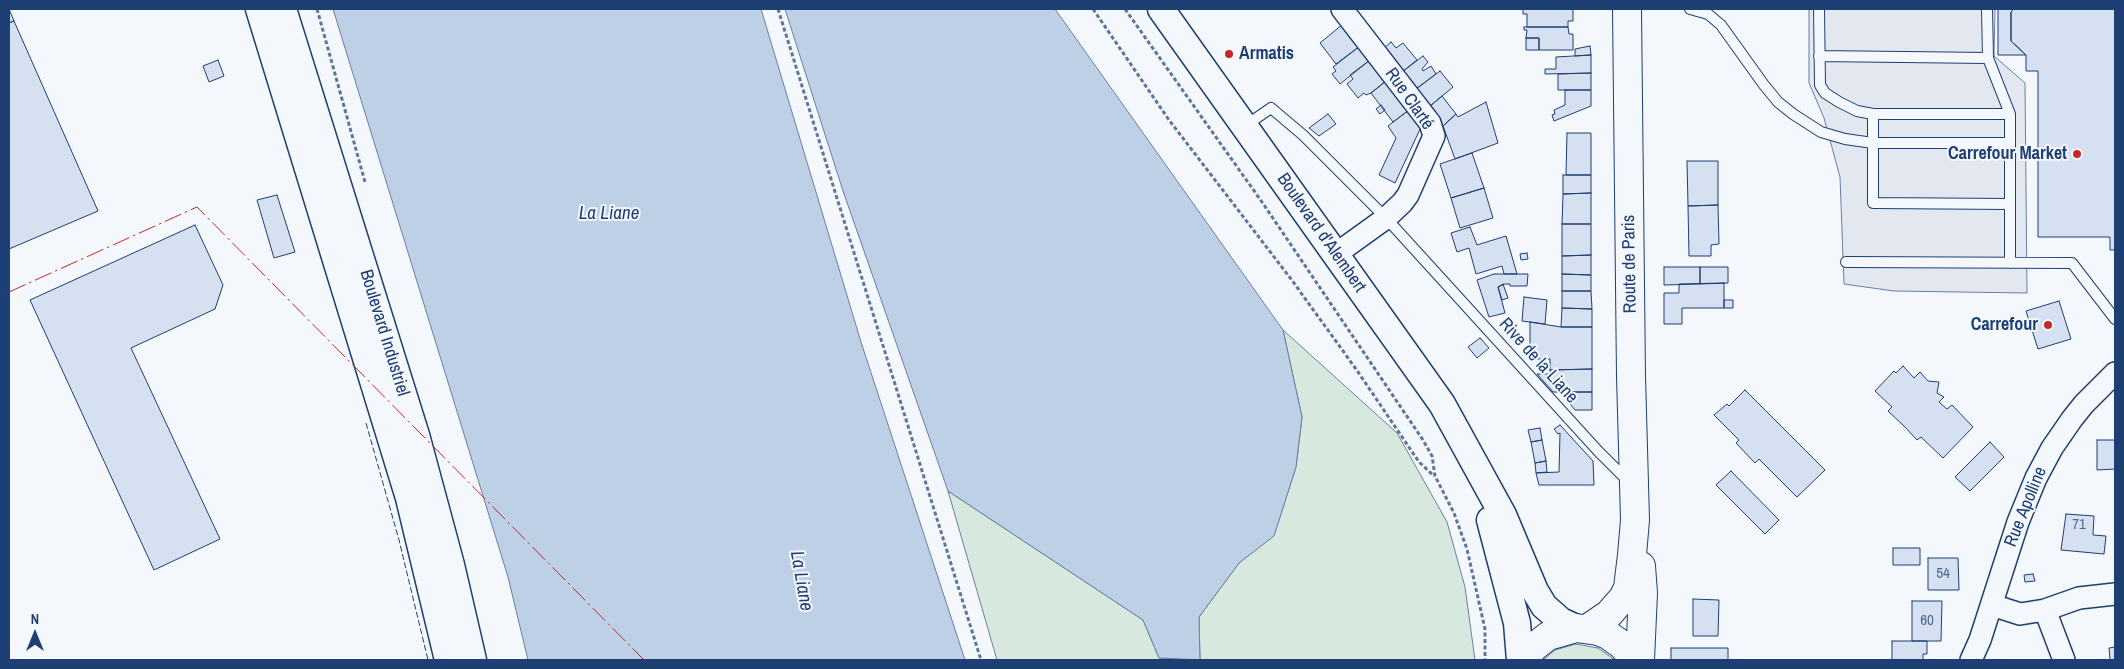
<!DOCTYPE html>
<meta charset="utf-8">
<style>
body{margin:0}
#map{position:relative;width:2124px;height:669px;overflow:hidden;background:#f4f7fb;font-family:"Archivo Narrow",sans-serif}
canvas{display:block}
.frame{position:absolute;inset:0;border:10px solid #1d3f73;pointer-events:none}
.north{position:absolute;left:10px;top:609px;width:50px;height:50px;-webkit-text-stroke:4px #f4f7fb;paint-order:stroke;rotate:0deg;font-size:14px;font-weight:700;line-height:20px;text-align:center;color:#1d3f73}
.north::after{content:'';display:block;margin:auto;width:18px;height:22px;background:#1d3f73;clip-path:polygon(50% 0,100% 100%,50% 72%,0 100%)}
</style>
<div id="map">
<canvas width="2124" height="669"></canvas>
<div class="frame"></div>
<div class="north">N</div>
</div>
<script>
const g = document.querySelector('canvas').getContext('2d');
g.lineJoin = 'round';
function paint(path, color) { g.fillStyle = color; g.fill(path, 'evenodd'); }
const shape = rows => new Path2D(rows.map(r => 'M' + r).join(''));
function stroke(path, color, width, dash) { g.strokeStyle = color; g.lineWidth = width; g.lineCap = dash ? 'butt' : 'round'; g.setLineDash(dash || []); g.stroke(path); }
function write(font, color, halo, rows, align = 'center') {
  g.font = font + ' "Archivo Narrow",sans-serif'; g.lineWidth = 4; g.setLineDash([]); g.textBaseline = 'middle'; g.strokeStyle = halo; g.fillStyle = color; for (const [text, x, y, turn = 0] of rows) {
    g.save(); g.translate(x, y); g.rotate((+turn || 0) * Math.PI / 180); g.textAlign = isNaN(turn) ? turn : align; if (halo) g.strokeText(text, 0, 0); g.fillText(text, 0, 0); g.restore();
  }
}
const green = shape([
 [1283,330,1397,433,1447,522,1465,587,1475,660,1200,660,1199,617,1239,563,1274,535,1296,467,1302,417,1283,330],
 [948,491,1143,620,1159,658,1192,660,997,660,948,491],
 [1576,644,1598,648,1615,660,1543,660,1555,650,1576,644]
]);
const parking = shape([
 [1809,9,1995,9,1994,56,2025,83,2027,293,1894,291,1844,284,1840,177,1824,118,1809,83,1809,9]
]);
const water = shape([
 [333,9,761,9,861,342,965,660,528,660,508,577,333,9],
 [785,9,1055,9,1283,330,1302,417,1296,467,1274,536,1239,563,1199,617,1200,660,1159,658,1143,620,948,491,843,191,785,9]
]);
const building = shape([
 [9,9,14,21,9,23,9,9],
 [1523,9,1573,9,1573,21,1568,21,1568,27,1527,27,1527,14,1523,14,1523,9],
 [1998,9,2014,9,2011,12,2011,41,2026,55,1998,55,1998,9],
 [2014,9,2115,9,2115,250,2110,250,2110,237,2038,237,2038,71,2026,71,2026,55,2011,41,2011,12,2014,9],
 [14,21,98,211,9,249,9,23,14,21],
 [1343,24,1360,46,1336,64,1320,43,1343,24],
 [1524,27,1568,27,1569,34,1573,34,1573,50,1539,50,1539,38,1526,38,1527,30,1524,30,1524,27],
 [1526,38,1539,38,1539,50,1526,50,1526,38],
 [1391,42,1396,48,1403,43,1417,60,1402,72,1384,48,1391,42],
 [1360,46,1370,60,1340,84,1332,74,1336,71,1333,67,1360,46],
 [1590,46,1591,55,1575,56,1575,49,1590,46],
 [1591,55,1591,73,1545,74,1545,69,1556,69,1556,57,1591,55],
 [1423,56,1428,62,1422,69,1423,71,1431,66,1436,74,1416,89,1402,72,1423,56],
 [218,60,224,76,209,82,203,66,218,60],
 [1370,60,1386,81,1371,93,1366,95,1364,93,1358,98,1347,84,1353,79,1350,75,1370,60],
 [1440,71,1453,87,1429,107,1416,89,1440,71],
 [1591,73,1591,90,1558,90,1558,74,1591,73],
 [1386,81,1409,110,1393,122,1371,93,1386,81],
 [1565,90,1591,90,1591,106,1554,121,1552,115,1555,114,1554,110,1565,105,1565,90],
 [1442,96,1456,114,1443,126,1429,107,1442,96],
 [1486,102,1498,143,1455,159,1443,126,1456,114,1458,117,1486,102],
 [1381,105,1385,110,1380,114,1376,109,1381,105],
 [1409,110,1421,127,1395,183,1379,175,1396,138,1388,126,1409,110],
 [1328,114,1336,124,1319,136,1309,128,1328,114],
 [1567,133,1591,133,1591,175,1566,175,1567,133],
 [1472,153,1484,188,1451,198,1440,164,1472,153],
 [1687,161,1718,161,1718,205,1688,206,1687,161],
 [1563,175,1591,175,1591,193,1563,194,1563,175],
 [1484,188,1493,218,1460,228,1451,198,1484,188],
 [1591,193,1591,224,1562,224,1563,194,1591,193],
 [277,195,295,252,274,258,257,200,277,195],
 [1718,205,1719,244,1711,245,1711,256,1689,256,1688,206,1718,205],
 [1562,224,1591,224,1591,255,1562,256,1562,224],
 [195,225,223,285,215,309,131,348,220,539,154,570,30,300,195,225],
 [1470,227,1477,245,1506,236,1517,274,1504,274,1502,266,1476,274,1469,248,1457,252,1451,233,1470,227],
 [1527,253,1528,259,1521,260,1520,254,1527,253],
 [1591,255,1591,275,1562,274,1562,256,1591,255],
 [1664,267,1700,267,1700,284,1664,285,1664,267],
 [1700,267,1728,267,1728,283,1700,284,1700,267],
 [1494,274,1528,274,1527,286,1510,286,1510,284,1505,284,1498,287,1505,313,1489,317,1477,280,1494,274],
 [1562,274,1591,275,1591,291,1562,291,1562,274],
 [1724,283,1724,308,1682,308,1682,324,1664,324,1664,293,1679,293,1679,284,1724,283],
 [1503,284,1508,298,1502,300,1498,287,1503,284],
 [1562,291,1591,291,1592,309,1562,308,1562,291],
 [1524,297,1547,300,1545,324,1522,321,1524,297],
 [1724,300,1733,300,1733,308,1724,308,1724,300],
 [2059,301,2071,339,2038,349,2026,311,2059,301],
 [1562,308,1592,309,1592,327,1561,327,1562,308],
 [1530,322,1561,327,1592,327,1592,369,1550,370,1550,359,1530,359,1530,322],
 [1480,338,1489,348,1477,358,1468,347,1480,338],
 [1903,366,1914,378,1920,372,1928,381,1939,382,1937,393,1944,397,1939,402,1947,409,1952,405,1973,427,1943,458,1921,437,1917,440,1904,426,1888,411,1892,407,1875,391,1894,371,1896,373,1903,366],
 [1592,369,1592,392,1553,392,1537,374,1550,374,1550,370,1592,369],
 [1745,390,1825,470,1797,497,1759,459,1755,463,1736,443,1739,440,1714,415,1727,404,1729,406,1745,390],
 [1560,392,1592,392,1592,410,1575,410,1560,392],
 [1560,425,1593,461,1594,485,1539,485,1536,473,1559,472,1560,433,1558,434,1554,429,1560,425],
 [1540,428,1542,440,1531,442,1528,430,1540,428],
 [1542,440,1546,461,1535,463,1531,442,1542,440],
 [2097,440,2115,440,2115,469,2097,470,2097,440],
 [1990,442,2004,457,1970,491,1955,477,1990,442],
 [1546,461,1547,472,1536,473,1535,463,1546,461],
 [1731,471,1779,520,1765,534,1716,485,1731,471],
 [2066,514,2094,516,2093,535,2106,536,2104,554,2061,550,2066,514],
 [1893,548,1920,548,1920,565,1893,565,1893,548],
 [1928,558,1958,558,1959,590,1928,590,1928,558],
 [2033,574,2035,581,2025,582,2024,575,2033,574],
 [1693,599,1719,600,1718,636,1693,636,1693,599],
 [1912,601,1942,601,1941,641,1912,641,1912,601],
 [1892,641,1927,641,1927,654,1923,654,1923,660,1892,660,1892,641],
 [2115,647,2115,660,2110,660,2109,648,2115,647],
 [1671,648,1728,648,1728,660,1671,660,1671,648]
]);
const path = shape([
 [317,9,365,182],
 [778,9,981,660],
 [1093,9,1169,120,1291,279,1356,369,1419,462,1434,476],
 [1125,9,1262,202,1423,440,1432,456,1435,476,1454,513,1467,549,1485,629,1485,660]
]);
const service = shape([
 [1690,9,1708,14,1721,25,1764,85,1778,102,1793,114,1821,132,1845,139,1873,143,2010,143],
 [1819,9,1820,85,1825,93,1839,102,1857,111,1873,114],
 [1987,9,1988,58,2010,114,2010,263],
 [1819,56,1988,58],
 [1245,126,1271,108,1303,135,1386,218,1598,451,1629,482],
 [2010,204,1873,203,1873,114,2010,114],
 [1846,262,2072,263,2115,319]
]);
const minor = shape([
 [1336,254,1386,218,1402,203,1408,195,1434,136,1430,123,1342,9],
 [1992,605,2020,614,2045,610,2064,660],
 [2045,610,2079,598,2115,594],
 [1971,660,1980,640,2018,522,2036,478,2052,448,2072,419,2084,404,2115,373]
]);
const tertiary = shape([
 [259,9,409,498,448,660],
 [283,9,416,435,451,565,473,660],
 [1161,9,1442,404,1503,515,1535,591,1544,606,1561,621,1576,628],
 [1490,520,1517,623,1520,660]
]);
const secondary = shape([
 [1587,629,1609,614,1623,598,1628,588,1632,555,1635,520,1631,376,1627,9],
 [1523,660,1534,647,1548,636,1576,628,1598,631,1608,635,1622,645,1635,660],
 [1640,660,1643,593,1641,566]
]);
const fence = shape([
 [366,423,399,540,428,660]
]);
const power = shape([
 [9,292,197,207,644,660]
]);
const markers = [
 [1229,54,5,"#c62828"],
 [2077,154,5,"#c62828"],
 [2048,325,5,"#c62828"]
];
const numberNames = [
 ["71",2079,525],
 ["54",1943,574],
 ["60",1927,621]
];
const poiNames = [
 ["Armatis",1239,54,"left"],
 ["Carrefour Market",2067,154],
 ["Carrefour",2038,325]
];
const streetNames = [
 ["Rue Clarté",1409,99,55],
 ["Boulevard d'Alembert",1321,233,55],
 ["Route de Paris",1630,264,-91],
 ["Boulevard Industriel",384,333,73],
 ["Rive de la Liane",1538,361,48],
 ["Rue Apolline",2026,507,-68]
];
const waterNames = [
 ["La Liane",609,214],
 ["La Liane",801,581,80]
];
paint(green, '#d7e8df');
stroke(green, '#687fa3', 1);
paint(parking, '#e3e8f0');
stroke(parking, '#687fa3', 1);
paint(water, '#bed0e5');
stroke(water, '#687fa3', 1);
paint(building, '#d5e0f0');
stroke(building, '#1d3f73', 1);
stroke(service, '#1d3f73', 12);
stroke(minor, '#1d3f73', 24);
stroke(tertiary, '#1d3f73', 29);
stroke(secondary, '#1d3f73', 30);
stroke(path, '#5e769c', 3, [4, 2.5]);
stroke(service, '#f4f7fb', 10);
stroke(minor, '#f4f7fb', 21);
stroke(tertiary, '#f4f7fb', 26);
stroke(secondary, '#f4f7fb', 28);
stroke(fence, '#1d3f73', 1, [6, 2.5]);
stroke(power, '#c62828', 1, [18, 4, 2.5, 4]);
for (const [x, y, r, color] of markers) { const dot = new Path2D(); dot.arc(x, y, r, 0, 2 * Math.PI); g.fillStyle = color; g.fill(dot); stroke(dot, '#f4f7fb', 2); }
write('15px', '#4b6792', null, numberNames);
write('bold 18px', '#1d3f73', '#f4f7fb', poiNames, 'right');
write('18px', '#1d3f73', '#f4f7fb', streetNames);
write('italic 19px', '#1d3f73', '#f4f7fb', waterNames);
</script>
